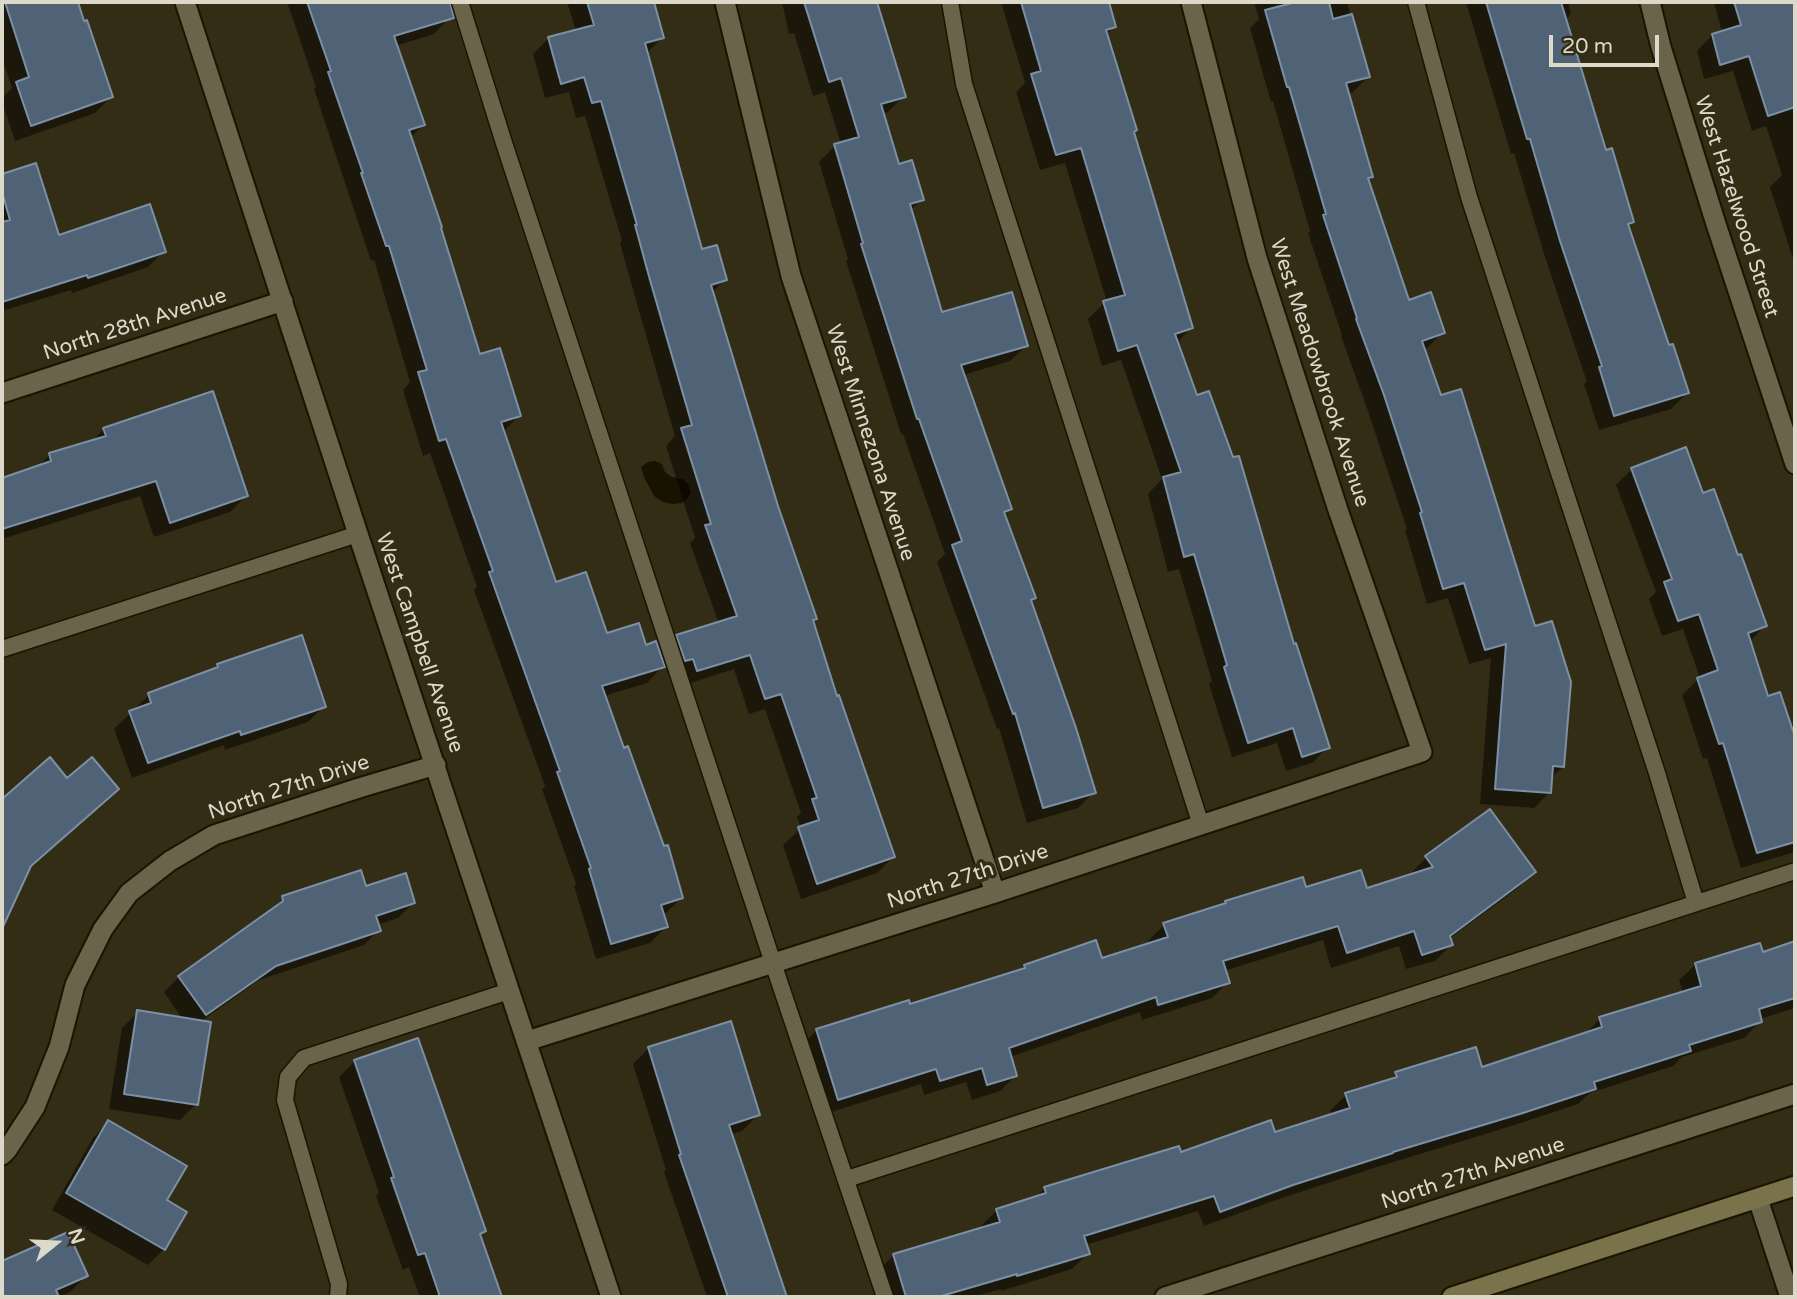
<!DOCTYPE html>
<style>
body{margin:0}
#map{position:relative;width:1797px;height:1299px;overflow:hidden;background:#332d16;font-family:"Varela Round",sans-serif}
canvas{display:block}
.frame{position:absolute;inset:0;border:4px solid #dcd9cb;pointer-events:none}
.north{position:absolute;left:21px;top:1208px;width:70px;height:70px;-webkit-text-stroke:5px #332d16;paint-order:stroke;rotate:72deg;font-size:19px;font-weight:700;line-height:28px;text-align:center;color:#dcd9cb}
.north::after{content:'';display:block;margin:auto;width:24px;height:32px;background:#dcd9cb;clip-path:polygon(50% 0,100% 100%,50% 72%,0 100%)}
.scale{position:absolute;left:1549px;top:35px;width:110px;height:32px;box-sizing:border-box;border:4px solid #dcd9cb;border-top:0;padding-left:9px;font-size:21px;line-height:24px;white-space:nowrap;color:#dcd9cb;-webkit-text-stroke:5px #332d16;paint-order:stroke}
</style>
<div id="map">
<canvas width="1797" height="1299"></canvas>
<div class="frame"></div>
<div class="north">N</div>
<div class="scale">20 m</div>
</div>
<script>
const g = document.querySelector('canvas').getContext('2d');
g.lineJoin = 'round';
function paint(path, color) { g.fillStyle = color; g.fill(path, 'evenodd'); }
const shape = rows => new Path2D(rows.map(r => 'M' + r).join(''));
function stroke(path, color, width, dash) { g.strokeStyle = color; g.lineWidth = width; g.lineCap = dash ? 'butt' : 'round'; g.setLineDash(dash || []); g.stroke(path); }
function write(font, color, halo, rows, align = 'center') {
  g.font = font + ' "Varela Round",sans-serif'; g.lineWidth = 7; g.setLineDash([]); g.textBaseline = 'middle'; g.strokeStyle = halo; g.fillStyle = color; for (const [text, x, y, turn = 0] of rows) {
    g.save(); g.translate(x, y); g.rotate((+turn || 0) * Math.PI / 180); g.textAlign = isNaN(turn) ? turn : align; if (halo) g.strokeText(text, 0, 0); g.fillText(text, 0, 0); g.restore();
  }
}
const water = shape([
 [655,461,662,464,665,472,672,477,683,479,688,484,691,492,687,499,682,503,673,504,663,502,654,496,644,477,641,467,648,462]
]);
const shadow = shape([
 [2,2,76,2,111,97,95,113,15,141,2,102,2,98,12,88,2,58],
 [287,2,364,2,366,8,386,2,444,2,449,18,434,34,395,46,423,125,410,138,479,356,519,416,503,432,555,585,606,635,645,647,659,655,677,637,719,624,690,543,695,538,666,446,675,436,635,297,620,243,622,241,585,116,576,118,569,92,545,98,533,54,549,38,576,31,567,2,642,2,646,13,662,38,646,54,701,251,725,279,712,293,776,507,815,618,811,622,836,698,893,857,877,873,801,899,783,845,801,828,797,817,801,813,765,709,749,714,734,669,681,686,677,674,669,676,665,664,647,683,604,696,623,750,682,897,666,913,662,914,666,927,650,943,596,959,574,886,576,884,542,789,545,786,474,590,477,587,430,453,423,456,403,390,410,382,374,260,371,261,314,89,316,87],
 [782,2,881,2,877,6,904,96,888,112,882,114,897,166,922,199,910,211,941,315,1026,346,1010,361,963,375,1010,508,1004,515,1034,598,1030,602,1094,792,1078,808,1027,823,999,728,997,729,937,562,945,554,903,434,901,434,846,261,848,259,819,162,835,146,841,144,825,92,813,96,794,33,789,34],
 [1001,2,1107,2,1114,27,1106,35,1132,133,1191,328,1177,343,1293,646,1328,747,1312,763,1286,771,1277,743,1232,757,1209,684,1212,681,1179,569,1168,572,1148,494,1162,479,1121,360,1102,366,1088,319,1104,303,1107,302,1065,163,1040,170,1016,92,1025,83],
 [1254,2,1347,2,1368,77,1352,93,1347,94,1371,177,1367,180,1408,302,1443,332,1427,348,1423,350,1563,767,1550,779,1550,792,1534,808,1480,804,1491,658,1469,664,1448,598,1427,604,1405,530,1407,529,1368,411,1341,336,1342,335,1308,233,1310,231,1273,101,1271,102,1250,28,1259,19],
 [1466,2,1568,2,1571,14,1565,21,1604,152,1632,222,1627,227,1668,347,1687,393,1671,409,1599,430,1584,384,1587,382,1545,257,1514,153,1511,154],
 [1714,2,1795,2,1795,265,1770,187,1782,175,1766,126,1752,131,1733,71,1704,79,1697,51,1712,35,1722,32],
 [35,165,58,238,164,251,148,267,72,293,71,290,2,311,2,176],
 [104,429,246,496,230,512,154,537,140,496,2,539,2,480,36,468,50,455,91,442],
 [1632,469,1702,495,1765,626,1749,642,1767,698,1779,694,1795,743,1795,852,1741,868,1707,758,1703,759,1682,695,1700,678,1683,629,1662,636,1649,599,1656,592,1616,485],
 [218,666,324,706,308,722,225,750,224,745,132,778,114,729,149,695,213,671],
 [1427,857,1534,872,1518,888,1449,939,1451,945,1435,961,1406,969,1399,946,1331,968,1323,940,1224,971,1228,982,1212,998,1142,1020,1140,1012,1010,1057,1016,1075,1000,1091,972,1100,966,1082,924,1095,921,1084,822,1115,801,1046,817,1030,909,1006,1020,972,1025,967,1101,960,1150,945,1148,941,1164,925,1305,889,1365,890,1412,875,1411,873],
 [365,888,413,903,398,918,377,925,379,930,364,945,259,980,200,1022,196,1104,180,1120,109,1109,122,1028,138,1012,183,1020,164,992,179,977,268,914,283,898],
 [1795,942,1795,1008,1760,1019,1760,1022,1744,1038,1682,1057,1673,1066,1590,1093,1578,1104,1505,1128,1377,1167,1276,1200,1204,1226,1198,1211,1085,1245,1088,1253,1072,1269,1001,1291,1001,1289,972,1297,886,1297,878,1271,894,1255,982,1229,981,1226,997,1210,1035,1198,1045,1188,1179,1154,1274,1134,1332,1116,1330,1111,1346,1095,1388,1082,1396,1074,1481,1069,1584,1035,1600,1019,1683,993,1679,980,1695,965,1762,954],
 [649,1048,758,1115,742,1131,731,1134,785,1297,707,1297,664,1172,666,1170,633,1064],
 [355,1061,484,1231,479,1236,500,1297,420,1297,409,1267,403,1270,376,1196,379,1193,339,1077],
 [108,1122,165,1201,164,1249,148,1265,52,1210,93,1138],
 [67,1235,86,1276,70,1292,57,1297,2,1297,2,1263]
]);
const building = shape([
 [5,2,78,2,84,21,87,20,113,97,31,126,16,82,29,77,5,2],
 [307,2,450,2,454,18,394,36,425,125,409,130,442,227,441,228,480,354,500,348,521,416,501,422,556,582,586,572,607,633,639,623,646,645,656,641,665,667,602,686,624,748,628,746,664,846,668,845,683,898,661,905,668,927,611,944,589,869,591,868,557,772,560,771,489,572,493,571,446,439,439,441,418,372,427,370,389,246,386,246,361,173,363,173,328,72,331,71,307,2],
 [587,2,654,2,664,38,645,43,702,249,717,245,727,280,711,285,778,506,817,619,813,620,837,696,839,695,895,857,817,884,798,827,819,820,812,799,817,798,781,694,765,699,750,655,697,671,693,659,685,661,676,635,737,616,705,525,711,524,681,428,692,425,650,280,635,225,637,225,601,101,592,103,584,77,561,84,548,37,594,25,587,2],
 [804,2,877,2,906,97,881,104,899,164,912,160,924,200,910,204,942,312,1012,292,1028,346,961,365,1012,509,1004,512,1036,598,1031,600,1076,728,1096,793,1043,808,1015,713,1013,714,952,545,962,541,919,419,917,419,861,244,863,243,834,144,859,137,841,78,829,82,804,2],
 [1021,2,1109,2,1116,27,1106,30,1137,130,1134,132,1193,328,1175,334,1197,395,1209,391,1233,457,1239,456,1294,644,1296,643,1330,748,1302,757,1293,728,1248,743,1224,667,1227,665,1194,554,1184,557,1163,477,1181,472,1137,345,1118,351,1103,301,1125,295,1081,148,1056,155,1031,74,1041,71,1021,2],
 [1296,2,1329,2,1333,19,1352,14,1370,77,1346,83,1373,177,1368,178,1409,300,1431,292,1445,333,1422,341,1441,395,1461,389,1535,626,1552,621,1571,682,1564,767,1553,766,1551,793,1495,789,1506,644,1485,650,1464,583,1443,589,1420,513,1422,512,1384,395,1356,319,1357,318,1323,215,1326,214,1289,87,1287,87,1265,10,1296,2],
 [1486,2,1561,2,1606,150,1612,148,1634,222,1628,224,1669,345,1673,344,1689,393,1614,416,1599,367,1602,366,1560,241,1530,139,1527,139,1486,2],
 [1734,2,1795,2,1795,107,1768,116,1749,56,1720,65,1712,34,1741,25,1734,2],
 [36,163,59,235,150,204,166,252,88,278,87,275,2,302,2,222,10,220,2,192,2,174,36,163],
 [213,391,248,496,170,523,156,481,2,529,2,478,51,461,49,453,106,436,103,428,213,391],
 [1686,447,1703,493,1714,489,1738,555,1741,554,1767,626,1748,633,1768,696,1780,692,1795,737,1795,842,1757,853,1723,743,1719,744,1697,678,1718,670,1699,614,1678,621,1664,582,1672,579,1631,468,1686,447],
 [302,635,326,707,241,735,240,731,148,763,129,711,151,703,148,693,218,667,217,664,302,635],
 [50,757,67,778,92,757,119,789,31,866,2,929,2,799,50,757],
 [1490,809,1536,872,1450,936,1453,945,1422,955,1414,931,1347,953,1338,926,1223,961,1230,983,1158,1005,1156,997,1009,1048,1017,1076,987,1085,982,1068,940,1081,936,1069,838,1100,816,1029,909,1000,910,1004,1025,968,1024,965,1096,940,1102,958,1168,937,1163,923,1226,903,1225,901,1303,877,1306,887,1361,870,1367,888,1433,867,1425,856,1490,809],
 [361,870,366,886,406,873,415,903,376,916,381,931,276,966,206,1015,178,976,283,901,282,896,361,870],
 [1795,941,1795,998,1759,1009,1762,1022,1689,1045,1691,1051,1594,1082,1596,1089,1523,1113,1393,1152,1393,1153,1293,1185,1220,1212,1214,1196,1084,1236,1090,1254,1017,1276,1017,1274,938,1297,906,1297,893,1254,1000,1222,996,1209,1046,1193,1044,1187,1179,1146,1181,1152,1271,1120,1275,1132,1350,1108,1345,1093,1397,1077,1395,1072,1476,1047,1482,1067,1602,1027,1599,1017,1701,986,1695,963,1760,943,1763,952,1795,941],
 [137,1010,211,1022,198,1105,124,1094,137,1010],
 [731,1021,760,1115,729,1125,787,1297,728,1297,679,1155,681,1154,648,1047,731,1021],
 [418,1038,486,1231,480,1234,502,1297,440,1297,425,1253,418,1255,391,1178,394,1177,354,1060,418,1038],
 [108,1120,187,1166,167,1200,187,1212,165,1250,66,1193,108,1120],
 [68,1232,88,1276,56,1290,59,1297,2,1297,2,1261,68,1232]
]);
const service = shape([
 [460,2,504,143,773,963,885,1297],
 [950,2,964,84,1201,825],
 [1416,2,1469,197,1657,773,1696,903],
 [2,649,358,534],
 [847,1179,1795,871],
 [338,1297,339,1284,285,1100,288,1077,304,1058,509,991]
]);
const minor = shape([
 [725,2,791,276,995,893],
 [1650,2,1661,47,1715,221,1795,464],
 [2,393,283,301],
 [527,1041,995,893,1422,752,1338,510,1257,258,1191,2],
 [2,1155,7,1150,35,1107,59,1047,75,985,103,929,129,893,170,861,214,835,359,788,436,765],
 [1758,1199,1790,1297],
 [1165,1297,1795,1094]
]);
const tertiary = shape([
 [185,2,358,534,611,1297]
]);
const secondary = shape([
 [1452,1297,1795,1186]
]);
const streetNames = [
 ["West Hazelwood Street",1736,207,72],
 ["North 28th Avenue",135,325,-18],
 ["West Meadowbrook Avenue",1319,373,72],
 ["West Minnezona Avenue",870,443,72],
 ["West Campbell Avenue",419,643,71],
 ["North 27th Drive",289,788,-18],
 ["North 27th Drive",968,877,-18],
 ["North 27th Avenue",1473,1174,-18]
];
paint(water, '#181300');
paint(shadow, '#0007');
paint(building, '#4f6276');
stroke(building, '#7c90a5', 2);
stroke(service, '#1a1501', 19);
stroke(minor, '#1a1501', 23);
stroke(tertiary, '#1a1501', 23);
stroke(secondary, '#1a1501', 23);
stroke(service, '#69644a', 16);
stroke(minor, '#69644a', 19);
stroke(tertiary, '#69644a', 19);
stroke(secondary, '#7a724b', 19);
write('21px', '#dcd9cb', '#332d16', streetNames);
</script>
